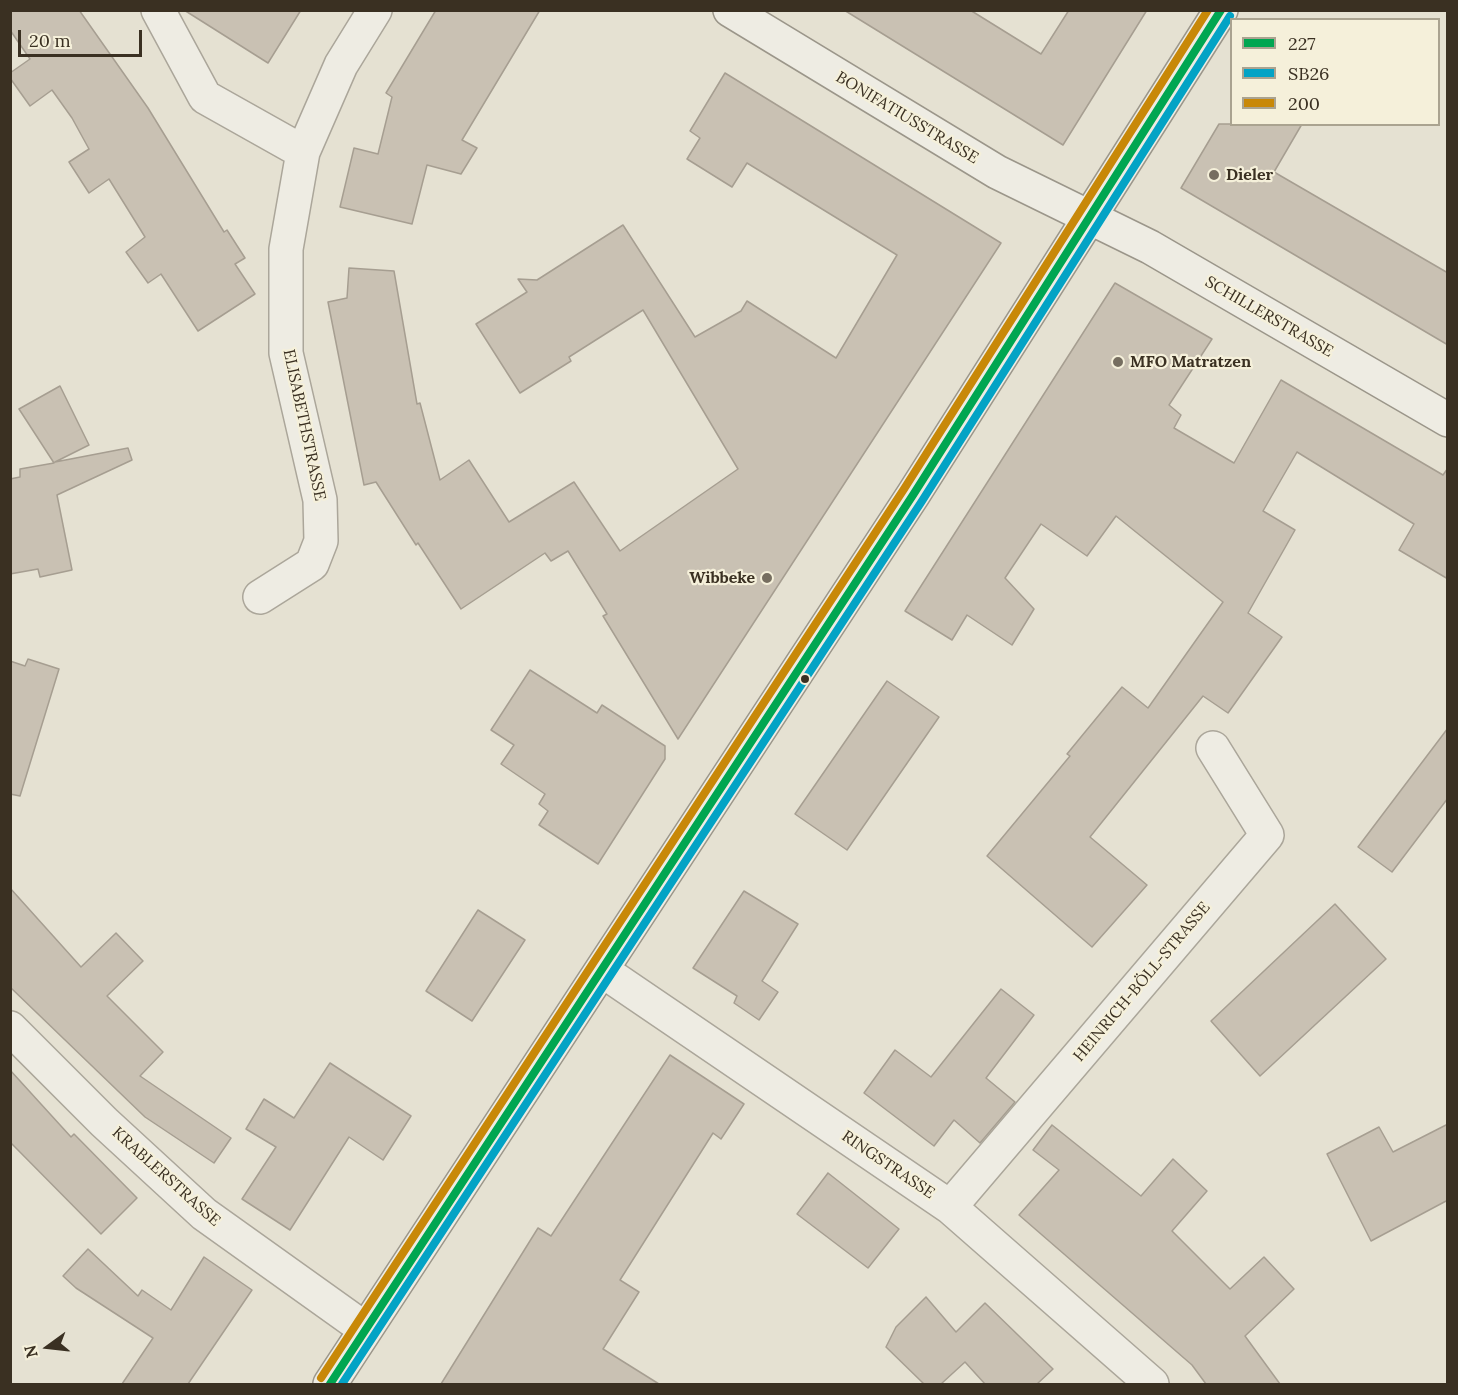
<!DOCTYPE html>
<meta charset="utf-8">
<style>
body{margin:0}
#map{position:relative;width:1458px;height:1395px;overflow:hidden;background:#e5e1d2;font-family:Lora,serif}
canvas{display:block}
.frame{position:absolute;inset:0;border:12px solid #3a3022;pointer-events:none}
.legend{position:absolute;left:1230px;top:18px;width:210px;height:108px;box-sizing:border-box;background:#f5f0da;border:2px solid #aaa390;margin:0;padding:8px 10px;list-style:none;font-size:18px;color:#3a3022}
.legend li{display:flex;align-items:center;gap:12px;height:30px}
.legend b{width:30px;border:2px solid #aaa390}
.north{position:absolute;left:18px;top:1317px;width:60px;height:60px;-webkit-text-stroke:4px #f5f0da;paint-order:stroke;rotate:255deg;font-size:16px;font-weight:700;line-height:24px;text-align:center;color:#3a3022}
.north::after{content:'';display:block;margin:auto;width:21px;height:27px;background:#3a3022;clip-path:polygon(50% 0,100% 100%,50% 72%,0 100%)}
.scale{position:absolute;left:18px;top:30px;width:124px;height:27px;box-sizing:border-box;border:3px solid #3a3022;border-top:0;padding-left:8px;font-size:18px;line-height:21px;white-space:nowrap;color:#3a3022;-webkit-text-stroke:4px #f5f0da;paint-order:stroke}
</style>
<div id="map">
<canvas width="1458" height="1395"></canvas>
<div class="frame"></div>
<ul class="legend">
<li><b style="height:8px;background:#00a651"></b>227</li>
<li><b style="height:8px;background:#03a3c5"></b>SB26</li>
<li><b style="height:8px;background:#c88808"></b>200</li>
</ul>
<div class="north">N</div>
<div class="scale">20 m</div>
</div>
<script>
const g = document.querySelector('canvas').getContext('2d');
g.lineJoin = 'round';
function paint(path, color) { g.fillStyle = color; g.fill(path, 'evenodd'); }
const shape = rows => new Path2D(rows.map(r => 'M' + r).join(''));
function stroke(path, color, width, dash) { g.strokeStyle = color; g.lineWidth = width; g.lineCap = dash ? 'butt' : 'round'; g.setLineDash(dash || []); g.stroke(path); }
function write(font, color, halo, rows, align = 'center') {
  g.font = font + ' Lora,serif'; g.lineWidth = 4.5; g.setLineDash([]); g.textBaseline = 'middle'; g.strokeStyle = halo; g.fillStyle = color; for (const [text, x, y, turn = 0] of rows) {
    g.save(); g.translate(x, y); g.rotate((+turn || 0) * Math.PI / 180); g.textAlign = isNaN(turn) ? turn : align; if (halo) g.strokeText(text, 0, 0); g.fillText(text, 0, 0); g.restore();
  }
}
const building = shape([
 [10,10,79,10,148,108,224,232,227,230,245,258,235,264,255,294,198,331,161,274,148,283,126,252,145,237,109,179,89,193,69,162,89,149,72,118,52,90,30,106,10,78,10,73,30,59,10,30,10,10],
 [184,10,301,10,268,63,184,10],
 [436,10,540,10,462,140,477,148,461,174,427,165,412,224,340,207,354,148,378,154,392,97,386,93,436,10],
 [844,10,970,10,1041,54,1069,10,1147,10,1063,145,844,10],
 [725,73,1001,243,678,739,603,616,607,614,568,551,551,561,545,553,461,609,418,543,416,545,376,482,364,485,328,302,347,298,349,268,394,271,417,404,420,403,440,480,469,460,509,522,574,482,620,551,738,469,643,310,569,357,571,361,520,393,476,324,527,292,518,279,537,280,623,225,695,337,741,311,747,301,836,358,897,255,747,163,732,187,687,159,700,138,690,131,725,73],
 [1219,124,1302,124,1274,172,1448,273,1448,345,1181,188,1219,124],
 [1115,283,1212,339,1169,405,1181,415,1174,428,1234,463,1281,380,1443,475,1448,468,1448,579,1399,550,1414,524,1297,452,1263,511,1295,530,1248,613,1282,637,1228,713,1203,696,1090,837,1147,885,1092,947,987,856,1070,756,1067,754,1122,687,1148,708,1223,602,1116,516,1087,556,1041,524,1005,578,1034,609,1012,645,967,615,952,640,905,611,1115,283],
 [60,386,89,445,55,462,128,448,132,460,57,495,72,570,40,577,38,569,10,574,10,479,20,477,20,469,54,463,19,409,60,386],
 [28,659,59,669,20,796,10,794,10,661,25,666,28,659],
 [530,670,597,713,602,705,665,746,665,759,598,864,539,825,548,811,539,804,545,794,501,764,514,745,491,730,530,670],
 [887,681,939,717,847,850,795,814,887,681],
 [1448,728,1448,798,1392,872,1358,847,1448,728],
 [10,888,81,967,116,933,143,961,107,996,163,1052,140,1076,231,1138,214,1163,145,1117,10,987,10,888],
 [744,891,798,924,762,981,778,992,759,1020,734,1003,737,996,693,968,744,891],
 [1335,904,1386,959,1260,1076,1211,1021,1335,904],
 [478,910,525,940,472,1021,426,991,478,910],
 [1001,989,1034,1015,986,1078,1015,1102,980,1143,954,1120,934,1146,864,1093,895,1050,931,1077,1001,989],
 [670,1055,744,1104,721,1139,713,1133,620,1280,639,1292,603,1349,659,1384,441,1384,538,1228,551,1236,670,1055],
 [330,1063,411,1116,383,1160,349,1137,290,1230,242,1199,276,1147,246,1129,264,1099,294,1118,330,1063],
 [10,1070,71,1137,74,1134,137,1198,101,1234,10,1142,10,1070],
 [1448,1124,1448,1200,1371,1241,1327,1154,1379,1127,1393,1152,1448,1124],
 [1052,1125,1141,1196,1173,1159,1207,1191,1172,1231,1230,1289,1264,1257,1294,1289,1245,1336,1280,1384,1206,1384,1192,1365,1019,1215,1059,1170,1033,1150,1052,1125],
 [828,1173,899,1229,868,1268,797,1214,828,1173],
 [88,1249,138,1296,142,1290,171,1310,204,1257,252,1290,188,1384,122,1384,153,1338,76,1288,63,1276,88,1249],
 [926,1297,956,1332,985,1303,1053,1369,1037,1384,985,1384,965,1362,941,1384,924,1384,886,1347,896,1327,926,1297]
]);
const street = shape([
 [158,10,205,97,303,152],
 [260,597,312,564,321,541,320,500,286,353,286,249,303,152,341,65,375,10],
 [603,971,950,1207,1152,1384],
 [10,1028,104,1122,204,1214,365,1329],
 [950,1207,1267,835,1213,748]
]);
const secondary = shape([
 [730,10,997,172,1150,247,1448,420],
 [330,1384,913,495,1221,10]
]);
const bus1 = shape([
 [330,1384,913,495,1221,10]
]);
const bus2 = shape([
 [342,1384,922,501,1230,16]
]);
const bus3 = shape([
 [321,1378,904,489,1208,10]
]);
const markers = [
 [1214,175,6,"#766e60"],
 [1118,362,6,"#766e60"],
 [767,578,6,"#766e60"],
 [805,679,5,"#3a3022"]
];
const streetNames = [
 ["BONIFATIUSSTRASSE",907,118,31],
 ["SCHILLERSTRASSE",1269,317,30],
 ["ELISABETHSTRASSE",304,425,78],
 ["HEINRICH-BÖLL-STRASSE",1142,982,-50],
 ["RINGSTRASSE",888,1165,34],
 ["KRABLERSTRASSE",166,1177,42]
];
const poiNames = [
 ["Dieler",1226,175],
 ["MFO Matratzen",1130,362],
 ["Wibbeke",755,578,"right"]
];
paint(building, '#c9c1b3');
stroke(building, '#a69e91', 1.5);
stroke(street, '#aba69a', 36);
stroke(secondary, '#9b968a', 36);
stroke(street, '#eeece3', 33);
stroke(secondary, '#eeece3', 33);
stroke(bus1, '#00a651', 8);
stroke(bus2, '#03a3c5', 8);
stroke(bus3, '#c88808', 8);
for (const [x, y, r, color] of markers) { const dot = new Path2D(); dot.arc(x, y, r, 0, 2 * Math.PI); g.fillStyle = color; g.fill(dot); stroke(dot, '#f5f0da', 2); }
write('16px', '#3a3022', '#f5f0da', streetNames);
write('bold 16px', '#3a3022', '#f5f0da', poiNames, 'left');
</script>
